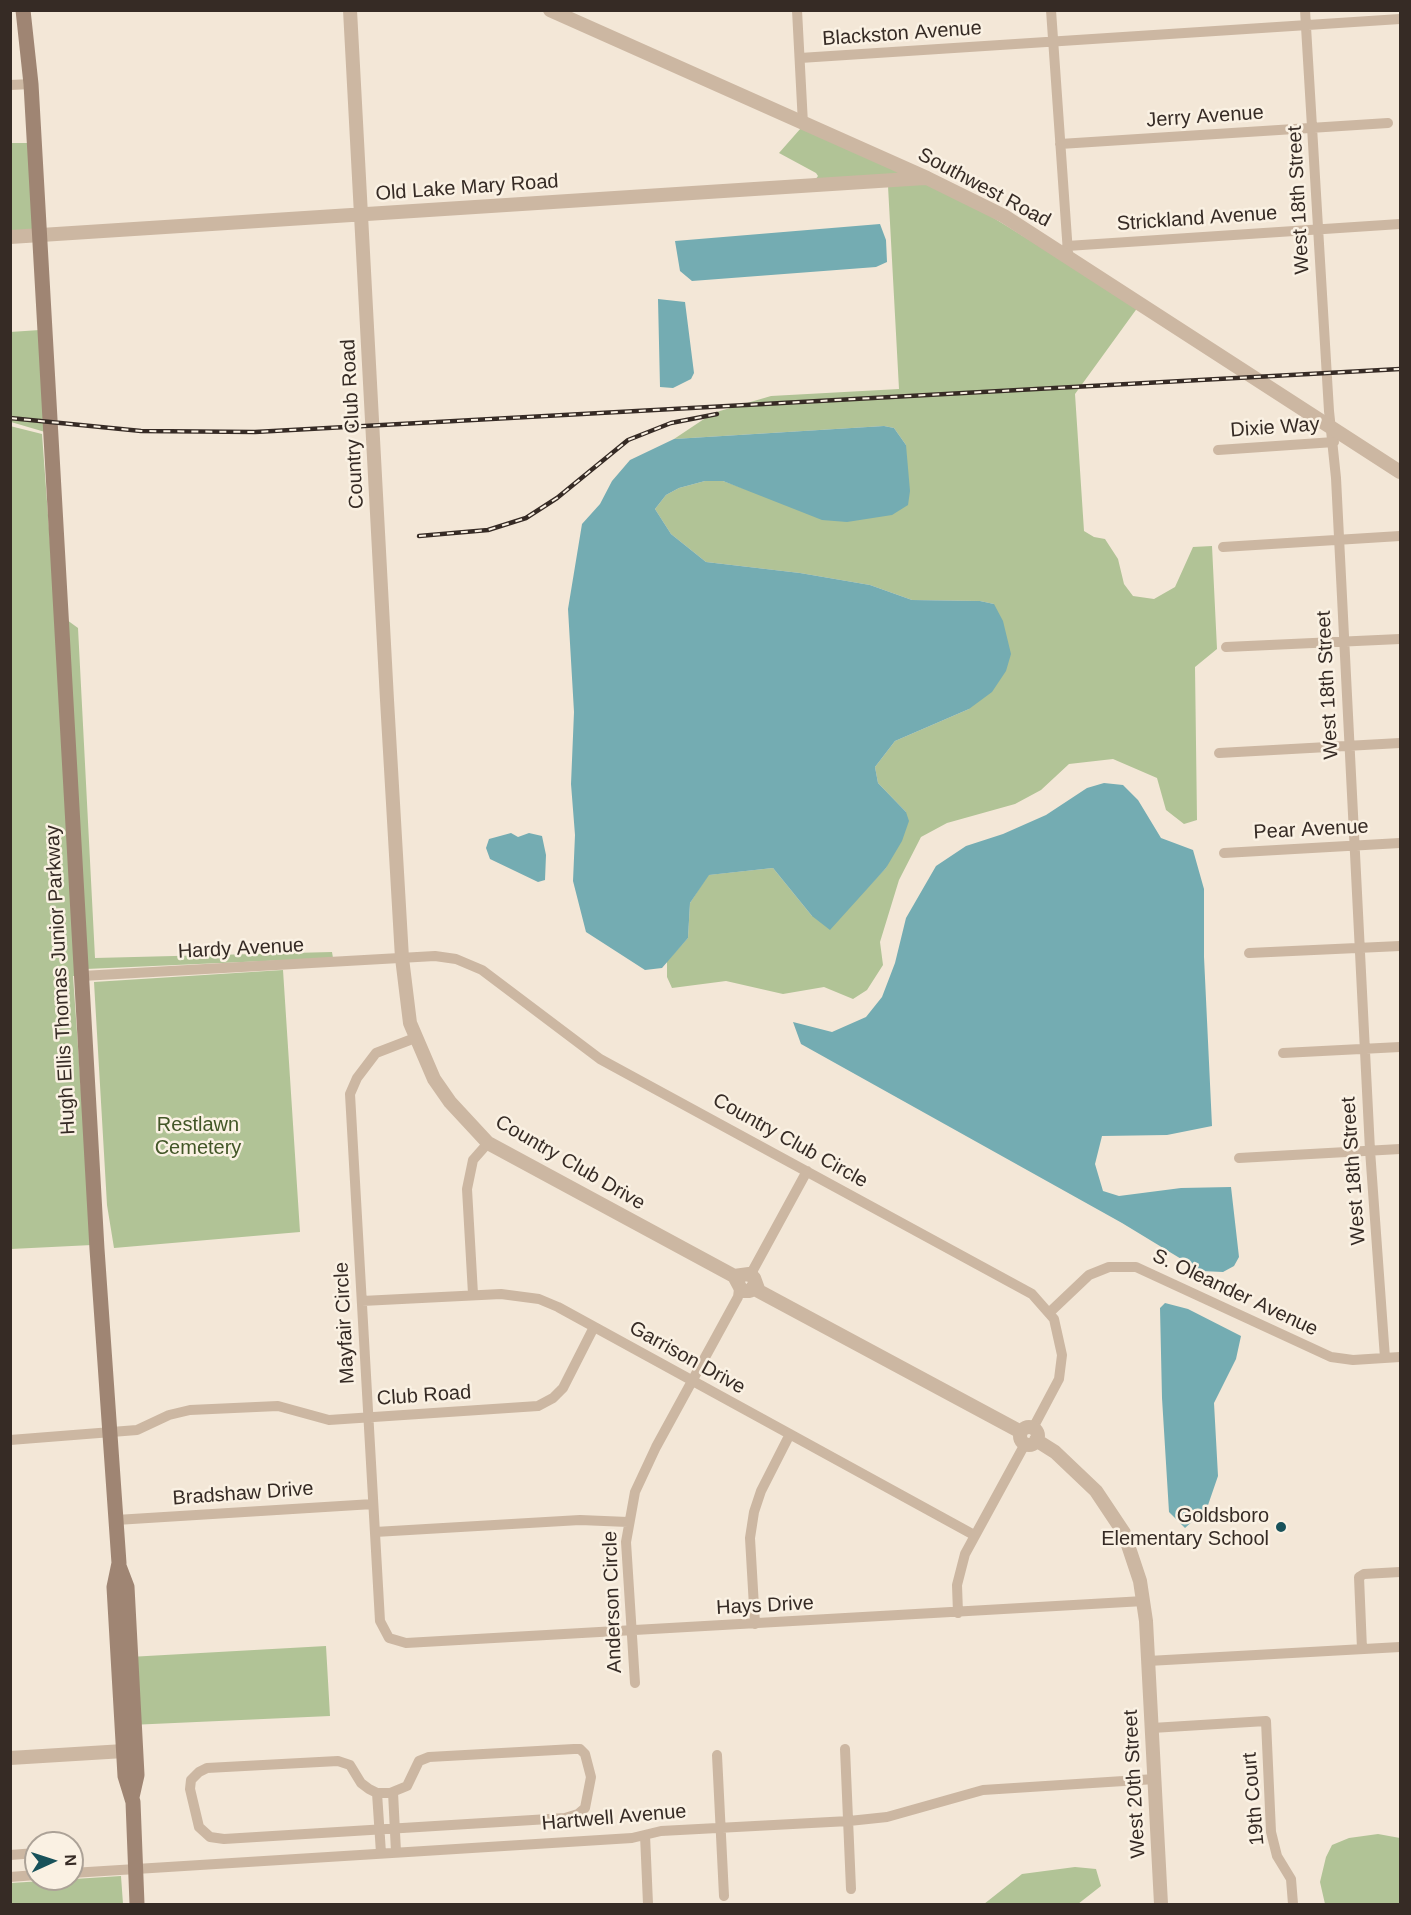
<!DOCTYPE html>
<style>
body{margin:0}
#map{position:relative;width:1411px;height:1915px;overflow:hidden;background:#f3e7d7;font-family:Helvetica,sans-serif}
canvas{display:block}
.frame{position:absolute;inset:0;border:12px solid #362b25;pointer-events:none}
.north{position:absolute;left:24px;top:1831px;width:60px;height:60px;box-sizing:border-box;background:#faf1e3;border:2px solid #aca297;border-radius:50%;rotate:87deg;font-size:16px;font-weight:700;line-height:24px;text-align:center;color:#362b25}
.north::after{content:'';display:block;margin:auto;width:21px;height:27px;background:#18525a;clip-path:polygon(50% 0,100% 100%,50% 72%,0 100%)}
</style>
<div id="map">
<canvas width="1411" height="1915"></canvas>
<div class="frame"></div>
<div class="north">N</div>
</div>
<script>
const g = document.querySelector('canvas').getContext('2d');
g.lineJoin = 'round';
function paint(path, color) { g.fillStyle = color; g.fill(path, 'evenodd'); }
const shape = rows => new Path2D(rows.map(r => 'M' + r).join(''));
function stroke(path, color, width, dash) { g.strokeStyle = color; g.lineWidth = width; g.lineCap = dash ? 'butt' : 'round'; g.setLineDash(dash || []); g.stroke(path); }
function write(font, color, halo, rows, align = 'center') {
  g.font = font + ' Helvetica,sans-serif'; g.lineWidth = 5; g.setLineDash([]); g.textBaseline = 'middle'; g.strokeStyle = halo; g.fillStyle = color; for (const [text, x, y, turn = 0] of rows) {
    g.save(); g.translate(x, y); g.rotate((+turn || 0) * Math.PI / 180); g.textAlign = isNaN(turn) ? turn : align; if (halo) g.strokeText(text, 0, 0); g.fillText(text, 0, 0); g.restore();
  }
}
const green = shape([
 [801,128,908,175,815,180,818,176,816,173,779,153],
 [11,143,29,143,34,231,11,232],
 [925,182,971,204,1138,307,1075,394,1084,531,1094,537,1105,539,1118,559,1124,584,1133,596,1154,599,1175,587,1193,547,1212,546,1217,649,1195,667,1197,820,1184,824,1166,810,1157,778,1113,759,1069,764,1041,790,1015,804,947,823,921,837,899,880,880,942,883,965,867,990,853,999,824,987,783,994,726,981,672,988,667,977,667,961,688,938,690,903,708,875,773,868,812,916,860,895,886,868,906,812,878,783,875,767,895,741,969,709,994,604,980,601,912,600,870,585,800,573,706,562,671,534,655,509,666,495,679,488,705,481,723,481,773,499,906,445,894,428,884,426,674,439,713,413,771,396,899,389,888,186],
 [40,330,45,432,11,422,10,332],
 [10,426,42,434,82,976,73,976,92,1245,11,1249],
 [67,620,78,628,95,958,332,952,333,958,86,969],
 [283,970,300,1232,114,1248,107,1205,94,982],
 [326,1646,330,1716,130,1725,129,1657],
 [1378,1834,1400,1838,1400,1904,1325,1904,1320,1882,1326,1857,1332,1845,1349,1838],
 [1075,1867,1096,1869,1101,1886,1078,1904,984,1904,1022,1874],
 [121,1876,123,1904,11,1904,11,1883]
]);
const water = shape([
 [880,224,886,240,887,262,876,267,692,281,680,271,675,241],
 [658,299,685,302,694,373,691,379,673,388,660,387],
 [884,426,894,428,906,445,910,491,908,505,892,515,847,522,822,520,723,481,705,481,679,488,666,495,655,509,671,534,706,562,800,573,870,585,912,600,980,601,994,604,1003,621,1011,654,1006,671,992,692,969,709,895,741,875,767,878,783,906,812,909,821,902,841,886,868,830,930,812,916,773,868,709,875,690,903,688,938,662,968,645,970,586,932,573,881,575,835,571,784,574,712,568,609,582,524,600,504,612,481,630,460,674,439],
 [1104,783,1123,785,1138,800,1161,838,1193,850,1204,889,1204,957,1212,1126,1167,1135,1102,1136,1095,1164,1103,1191,1119,1196,1181,1188,1231,1187,1239,1257,1234,1266,1223,1272,1201,1271,1122,1223,801,1044,793,1022,832,1032,866,1017,882,997,895,963,906,918,936,866,966,846,1003,834,1046,815,1087,788],
 [511,833,518,837,529,833,542,836,546,855,545,880,538,882,490,859,486,848,489,839],
 [1165,1303,1188,1309,1241,1336,1236,1359,1214,1403,1218,1476,1207,1508,1185,1528,1169,1512,1162,1398,1160,1308]
]);
const minor = shape([
 [797,10,803,124],
 [1051,10,1068,253],
 [1305,10,1329,411,1336,478,1370,1150,1385,1358],
 [800,58,1400,19],
 [10,85,31,84],
 [1060,144,1388,123],
 [1067,246,1400,224],
 [1218,450,1334,442],
 [1223,547,1400,536],
 [1226,647,1400,639],
 [1219,753,1400,743],
 [1224,853,1400,843],
 [1249,953,1400,946],
 [82,976,435,956,456,959,482,970,600,1059,1032,1294,1054,1319,1062,1355,1059,1379,1033,1428],
 [415,1038,376,1053,357,1078,350,1094,380,1621,389,1638,406,1643,1144,1601],
 [1283,1053,1400,1047],
 [1239,1158,1400,1149],
 [753,1276,753,1270,807,1171],
 [473,1294,467,1189,473,1160,488,1143],
 [362,1301,501,1294,539,1299,558,1307,974,1535],
 [1050,1312,1089,1275,1109,1267,1136,1267,1331,1357,1353,1360,1400,1357],
 [10,1440,137,1430,169,1415,190,1410,278,1406,329,1420,538,1406,553,1398,563,1388,594,1327],
 [116,1520,373,1504],
 [375,1532,580,1520,628,1522],
 [958,1613,957,1585,965,1554,1025,1444],
 [755,1624,750,1538,754,1512,761,1491,790,1434],
 [1362,1649,1359,1577,1364,1574,1400,1572],
 [1148,1661,1400,1647],
 [635,1683,626,1542,635,1492,656,1447,738,1297,739,1289],
 [1152,1728,1266,1721,1271,1832,1277,1856,1291,1879,1293,1904],
 [574,1749,580,1749,585,1754,591,1777,585,1808,578,1814,565,1818,224,1839,210,1837,199,1827,190,1789,191,1780,199,1772,207,1768,338,1761,350,1765,361,1783,369,1789,377,1793,390,1793,407,1786,419,1761,429,1757,574,1749],
 [845,1749,851,1889],
 [717,1755,724,1896],
 [393,1792,396,1852],
 [377,1793,381,1853],
 [645,1835,648,1904],
 [10,1855,36,1853],
 [72,1873,632,1838,661,1831,849,1821,887,1817,983,1790,1155,1779],
 [10,1877,36,1875]
]);
const tertiary = shape([
 [350,10,387,700,402,958,410,1023,434,1079,450,1102,488,1143,734,1276,742,1291,750,1291,755,1284],
 [550,10,927,178,1004,216,1400,472],
 [10,237,925,178],
 [734,1276,749,1274,754,1278,758,1289],
 [753,1288,1021,1432],
 '1020 1436a9 9 0 1 1 18 0a9 9 0 1 1-18 0Z',
 [1036,1440,1055,1452,1096,1491,1124,1533,1140,1581,1146,1621,1161,1904],
 [10,1758,124,1751]
]);
const secondary = shape([
 [23,10,31,84,97,1249,119,1563,114,1587,125,1776,133,1802,137,1904],
 [119,1566,127,1587,137,1775,132,1797]
]);
const rail = shape([
 [10,418,141,431,255,432,1400,369],
 [419,536,488,530,526,518,557,498,628,440,671,423,717,414]
]);
const markers = [
 [1281,1527,6,"#18525a"]
];
const streetNames = [
 ["Blackston Avenue",902,34,-4],
 ["Jerry Avenue",1205,117,-4],
 ["Old Lake Mary Road",467,188,-4],
 ["Southwest Road",984,188,28],
 ["West 18th Street",1299,200,-93],
 ["Strickland Avenue",1197,219,-4],
 ["Country Club Road",353,424,-93],
 ["Dixie Way",1275,428,-4],
 ["West 18th Street",1328,685,-93],
 ["Pear Avenue",1311,830,-3],
 ["Hardy Avenue",241,949,-3],
 ["Hugh Ellis Thomas Junior Parkway",61,980,-93],
 ["Country Club Circle",790,1141,29],
 ["Country Club Drive",570,1163,30],
 ["West 18th Street",1354,1171,-94],
 ["S. Oleander Avenue",1235,1293,25],
 ["Mayfair Circle",345,1323,-93],
 ["Garrison Drive",687,1358,29],
 ["Club Road",424,1396,-4],
 ["Bradshaw Drive",243,1494,-4],
 ["Anderson Circle",613,1602,-92],
 ["Hays Drive",765,1606,-3],
 ["West 20th Street",1135,1784,-93],
 ["19th Court",1254,1799,-95],
 ["Hartwell Avenue",614,1818,-5]
];
const parkNames = [
 ["Restlawn",198,1125],
 ["Cemetery",198,1148]
];
const poiNames = [
 ["Goldsboro",1269,1516],
 ["Elementary School",1269,1539]
];
paint(green, '#b1c396');
paint(water, '#74acb2');
stroke(minor, '#ccb7a2', 10);
stroke(tertiary, '#ccb7a2', 14);
stroke(secondary, '#9f8573', 15);
stroke(rail, '#362b25', 4.5);
stroke(rail, '#faf1e3', 2, [7]);
for (const [x, y, r, color] of markers) { const dot = new Path2D(); dot.arc(x, y, r, 0, 2 * Math.PI); g.fillStyle = color; g.fill(dot); stroke(dot, '#faf1e3', 2); }
write('20px', '#362b25', '#faf1e3', streetNames);
write('20px', '#425627', '#faf1e3', parkNames);
write('20px', '#362b25', '#faf1e3', poiNames, 'right');
</script>
